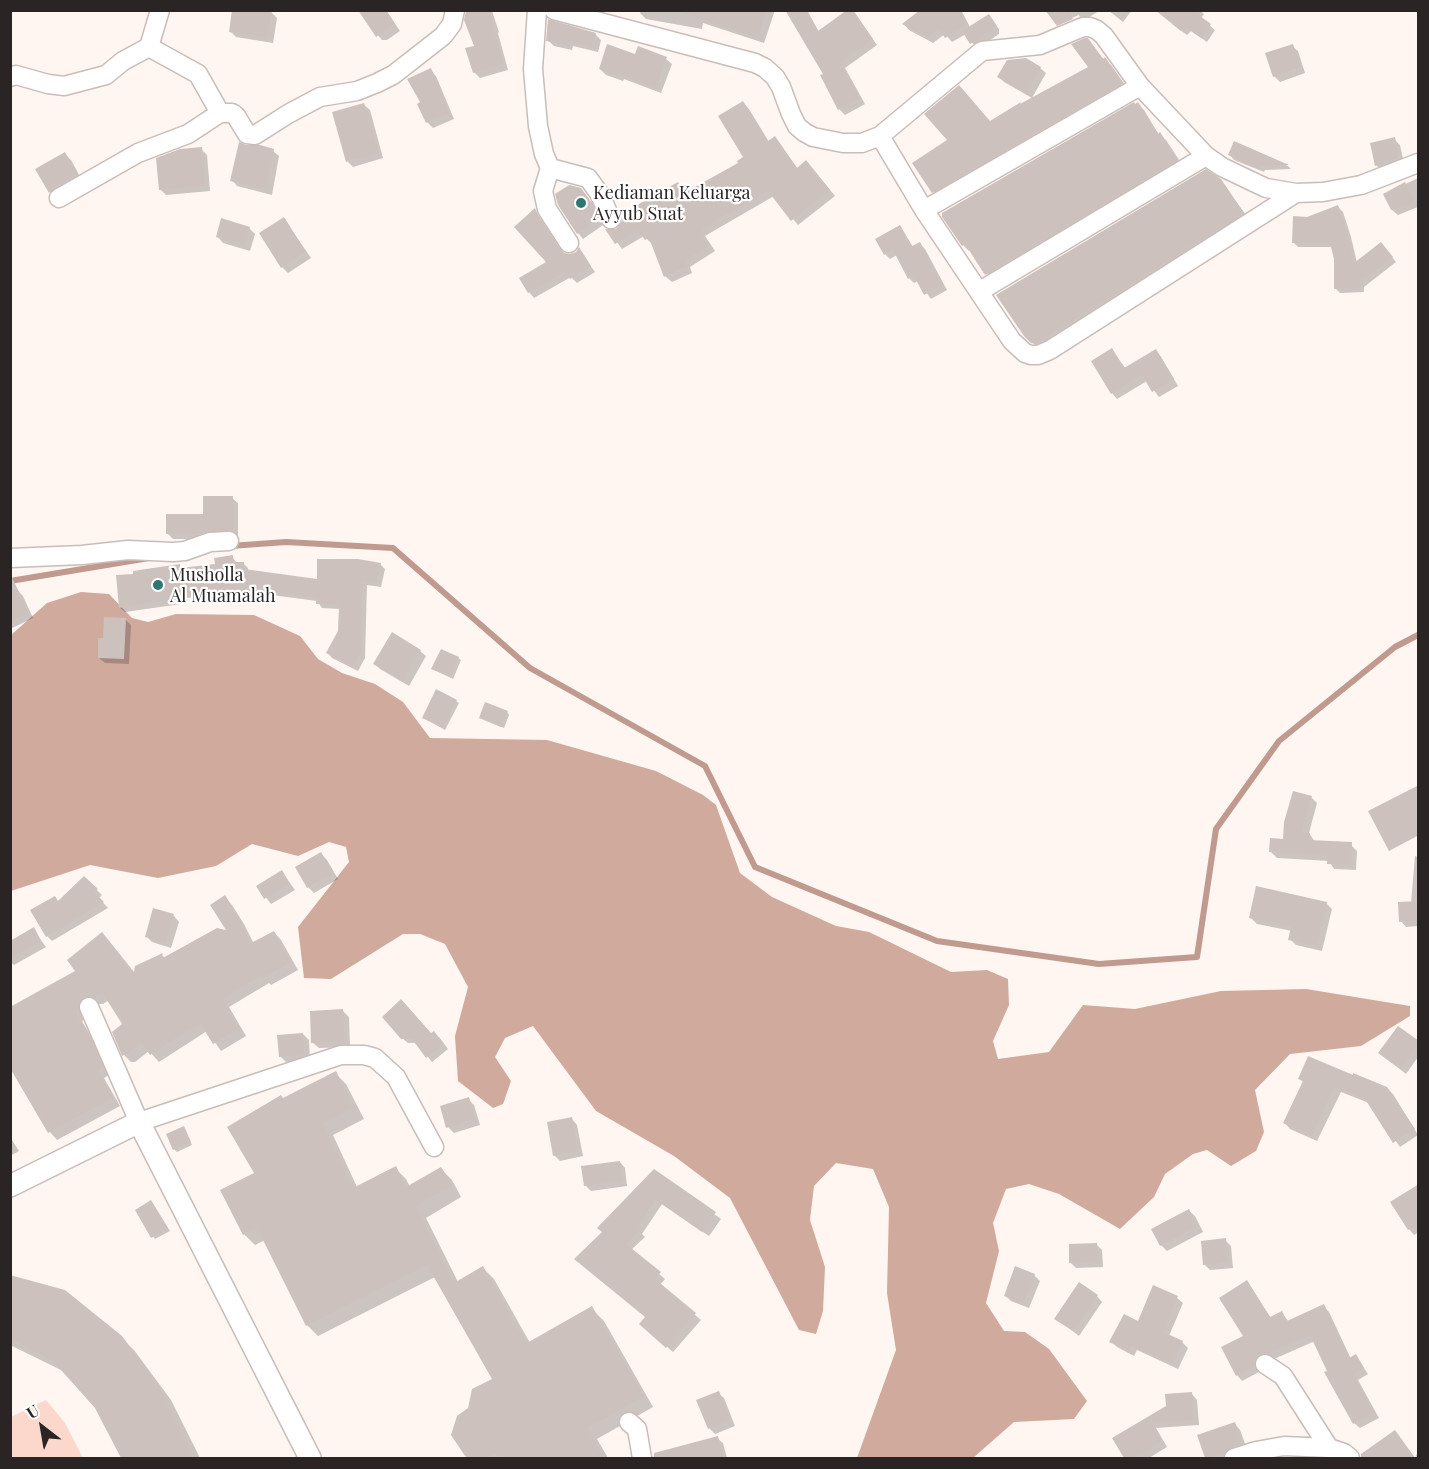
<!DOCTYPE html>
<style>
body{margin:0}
#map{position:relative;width:1429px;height:1469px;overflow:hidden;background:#fff5f1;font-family:"Playfair Display",serif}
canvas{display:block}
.frame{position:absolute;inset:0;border:12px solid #2a2524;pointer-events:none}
.north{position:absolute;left:12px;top:1397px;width:60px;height:60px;-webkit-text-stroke:4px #fff;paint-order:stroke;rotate:329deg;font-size:16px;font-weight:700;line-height:24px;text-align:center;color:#2a2524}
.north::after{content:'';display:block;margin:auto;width:21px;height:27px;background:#2a2524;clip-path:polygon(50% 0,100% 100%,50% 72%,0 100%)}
</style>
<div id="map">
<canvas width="1429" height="1469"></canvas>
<div class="frame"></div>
<div class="north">U</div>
</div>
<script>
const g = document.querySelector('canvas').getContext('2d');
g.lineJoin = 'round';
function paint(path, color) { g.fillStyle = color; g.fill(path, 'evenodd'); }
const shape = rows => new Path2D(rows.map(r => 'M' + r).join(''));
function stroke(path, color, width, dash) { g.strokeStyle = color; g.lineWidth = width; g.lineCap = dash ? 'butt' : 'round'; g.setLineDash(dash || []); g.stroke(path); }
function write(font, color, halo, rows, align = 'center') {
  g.font = font + ' "Playfair Display",serif'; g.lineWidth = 4.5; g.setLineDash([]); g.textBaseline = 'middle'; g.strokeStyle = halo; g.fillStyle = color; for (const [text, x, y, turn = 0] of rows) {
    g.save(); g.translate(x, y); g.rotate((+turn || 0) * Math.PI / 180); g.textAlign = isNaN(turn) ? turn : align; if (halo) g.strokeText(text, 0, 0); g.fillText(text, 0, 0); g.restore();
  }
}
const green = shape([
 [46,1400,65,1423,83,1458,11,1458,11,1417]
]);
const forest = shape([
 [81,592,109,594,132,618,148,622,176,614,254,615,300,636,318,659,342,673,375,684,403,702,430,738,547,740,656,771,703,795,716,805,740,873,772,897,836,926,869,932,951,972,987,970,1008,979,1009,1005,993,1041,998,1059,1049,1052,1083,1005,1135,1009,1221,991,1306,989,1410,1006,1410,1016,1361,1046,1290,1054,1255,1090,1264,1132,1256,1151,1231,1166,1207,1150,1193,1154,1165,1174,1154,1197,1120,1229,1059,1194,1029,1184,1006,1189,993,1223,999,1251,986,1303,1004,1331,1025,1332,1049,1349,1087,1401,1074,1419,1014,1422,973,1458,857,1458,896,1350,887,1293,889,1207,873,1169,836,1163,814,1186,810,1220,825,1267,823,1311,816,1334,799,1330,730,1198,674,1156,596,1111,533,1026,505,1038,495,1057,511,1081,503,1104,493,1108,458,1081,455,1036,468,987,445,944,420,934,403,934,331,979,304,978,298,927,349,862,346,847,329,842,298,856,252,844,216,866,158,878,90,865,11,891,10,636,47,603]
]);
const shadow = shape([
 [368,10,386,10,400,31,387,40,382,40,376,33],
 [473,10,492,11,499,32,498,33,508,70,480,78,474,72,476,47],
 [641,10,775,10,764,43,703,23,702,29,646,19,640,13],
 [787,10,807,10,819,32,856,15,877,45,845,68,865,104,845,115,839,109,826,74],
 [961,10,970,27,988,16,999,29,999,34,977,49,966,34,952,42,945,34,933,43,909,30,904,24],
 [1048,10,1100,10,1066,33,1059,26,1080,17,1079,15,1058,24],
 [1108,10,1132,10,1123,22],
 [1174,10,1200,10,1204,14,1201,18,1215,30,1207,42,1191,31,1187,35,1172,24],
 [271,12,277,18,273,43,236,37,230,31],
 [595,34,601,40,598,52,573,46,572,50,554,46,548,40],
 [1093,46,1104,60,1111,65,1128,89,938,197,933,192,990,122,1090,67],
 [1292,46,1298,51,1305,73,1280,82,1274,76],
 [639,48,666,59,672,64,661,93,624,79,623,81,606,75,600,69,636,56],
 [1040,68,1046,73,1032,98,1004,82,999,77],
 [430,70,436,76,454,119,433,128,427,122],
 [743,103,749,109,769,142,775,138,798,169,812,168,835,196,798,225,774,196,705,236,715,251,690,267,692,273,672,282,666,277,653,245,644,236,622,249,608,230,617,230,677,184,686,194,740,164,745,157],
 [1138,104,1144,110,1159,135,1166,140,1183,166,992,280,970,249,969,251,963,245],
 [364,105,370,110,383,158,353,167,348,162],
 [1394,139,1400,145,1404,164,1382,171,1377,166,1372,144],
 [1235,143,1288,166,1291,169,1265,170,1264,172,1234,160,1230,155],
 [201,149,207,155,210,191,166,195,160,189],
 [273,151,279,156,272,195,237,186,232,180],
 [65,154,71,160,82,180,56,197,50,192,37,170],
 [1418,178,1418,207,1398,215,1392,210,1385,194],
 [1220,180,1249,219,1038,348,1025,335],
 [580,189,595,206,603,225,583,239,578,233],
 [1338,207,1343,212,1351,237,1357,263,1386,249,1396,262,1364,287,1364,292,1340,293,1335,288,1335,259,1333,247,1298,247,1293,242,1307,218],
 [535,210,565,255,575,254,579,250,595,272,577,283,571,277,534,298,529,292,548,263],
 [284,219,311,258,288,273,282,267],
 [900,227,913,247,920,244,925,249,947,290,931,299,918,281,914,283,909,278,897,255,890,259,885,254],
 [249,228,255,234,250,251,223,243,218,237],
 [1112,350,1126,369,1155,351,1161,357,1178,386,1159,397,1147,381,1117,399,1112,393],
 [232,498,238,503,238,536,216,536,205,539,173,539,168,534,204,516],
 [232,557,237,563,243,563,248,568,248,571,318,581,380,564,385,569,381,587,367,585,365,658,358,671,332,658,328,653,339,632,340,609,322,608,317,601,249,592,249,598,222,599,217,594,187,598,188,603,125,612,120,608,135,575,179,565,183,569,216,565],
 [18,591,23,596,33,618,10,629,10,595],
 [125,619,131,625,129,664,105,663,99,658,104,639],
 [420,651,426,656,409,686,380,669,375,664],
 [458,658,461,660,453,679,433,669],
 [456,701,459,703,445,730,424,718],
 [507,712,509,715,504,728,480,718],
 [1294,793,1312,798,1317,803,1309,833,1315,842,1351,845,1357,851,1356,870,1334,869,1329,861,1277,858,1271,852,1284,840],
 [321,854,327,860,338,879,314,893,308,887,297,868],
 [1415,856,1418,857,1418,926,1406,927,1401,921,1411,903],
 [282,872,295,890,271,904,258,887],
 [84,878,102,895,99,898,108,908,52,941,47,936,59,902],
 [224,897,232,905,244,924,254,944,274,932,281,940,298,970,271,985,269,983,229,1007,246,1036,221,1051,207,1031,159,1062,149,1051,135,1062,131,1062,124,1055,124,1025,109,1000,103,1004,92,1004,85,1018,82,1021,99,1050,109,1075,104,1078,120,1106,57,1140,50,1132,10,1065,10,1009,135,974,162,955,165,958,230,933],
 [1326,903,1332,909,1322,951,1296,945,1290,939,1292,931,1257,924,1251,918],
 [154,910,174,916,179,922,171,948,152,942,146,936],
 [33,929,46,947,14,965,10,962,10,942],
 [343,1011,349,1017,350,1047,319,1048,313,1043],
 [303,1034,309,1040,310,1060,286,1062,280,1056],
 [431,1035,439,1037,448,1049,432,1062,417,1043,408,1043,402,1038],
 [1418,1043,1418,1057,1406,1074,1386,1058],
 [335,1073,346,1084,364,1119,333,1135,357,1187,395,1168,406,1179,410,1187,441,1169,452,1180,461,1197,426,1218,458,1282,483,1268,494,1279,530,1343,593,1310,604,1321,653,1407,597,1439,608,1458,469,1458,466,1455,469,1409,494,1380,435,1277,318,1336,307,1325,265,1240,255,1245,244,1234,256,1174,284,1100],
 [1300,1079,1387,1088,1393,1094,1418,1135,1400,1147,1369,1103,1341,1092,1317,1141,1290,1129,1285,1123,1304,1083],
 [468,1099,474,1105,480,1125,454,1133,448,1127],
 [572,1119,577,1125,583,1156,560,1161,554,1155],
 [184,1128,192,1145,177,1152,174,1149],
 [10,1137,19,1151,10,1156],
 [620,1162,625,1168,627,1186,591,1191,585,1185],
 [654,1171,721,1219,709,1236,662,1204,642,1234,645,1237,631,1250,665,1279,660,1285,701,1320,673,1352,646,1329,646,1318,604,1232],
 [1418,1190,1418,1236,1417,1233,1414,1235,1409,1229],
 [151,1202,170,1231,155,1239,137,1210],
 [1189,1211,1195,1216,1203,1232,1167,1251,1161,1245],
 [1225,1240,1231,1246,1233,1268,1210,1270,1205,1265],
 [1097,1245,1102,1250,1103,1267,1076,1268,1070,1262],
 [1034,1275,1040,1281,1029,1308,1011,1301,1006,1296],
 [10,1276,121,1338,134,1350,171,1400,200,1458,122,1458,97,1407,65,1372,10,1345],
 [1246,1282,1271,1318,1282,1313,1289,1322,1323,1306,1329,1312,1351,1359,1356,1356,1368,1374,1358,1380,1379,1418,1360,1428,1354,1423,1315,1341,1274,1359,1265,1359,1259,1366,1259,1372,1242,1381,1237,1375,1245,1337],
 [1154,1287,1177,1298,1183,1303,1169,1336,1182,1342,1188,1348,1178,1369,1137,1350,1134,1356,1117,1347,1111,1341,1139,1323],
 [1097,1296,1102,1302,1079,1336,1056,1318],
 [718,1393,724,1398,735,1426,715,1434,709,1428,698,1401],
 [1192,1394,1197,1400,1199,1425,1156,1428,1167,1447,1149,1458,1126,1458,1114,1439],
 [1235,1424,1240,1430,1247,1449,1230,1458,1206,1458,1199,1436],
 [1395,1432,1415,1458,1418,1451,1418,1458,1372,1458,1367,1452],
 [717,1438,723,1443,727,1458,665,1458,663,1452]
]);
const stream = shape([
 [230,546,286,542,393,548,530,668,705,766,755,867,937,941,1099,964,1197,957,1216,829,1279,741,1395,647,1418,635],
 [10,581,149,558]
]);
const building = shape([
 [232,10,272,10,267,38,229,32],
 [358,10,386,10,395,24,376,37],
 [466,10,489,10,495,27,493,27,504,64,473,73,465,48,474,46,464,20],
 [685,10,767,10,758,38,685,14],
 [785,10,806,10,818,31,847,10,853,10,873,39,840,62,860,98,838,110,820,75,823,74],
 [920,10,964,10,961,13,968,24,945,38,939,29,927,38,902,24],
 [1045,10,1067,10,1073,19,1057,26],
 [1155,10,1198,10,1196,13,1211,24,1201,38,1185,27,1181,31],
 [989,14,997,26,970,44,962,31],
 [548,19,596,33,592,47,568,41,567,45,546,41],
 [1085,38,1088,38,1103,59,1105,57,1123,83,932,193,912,163,947,140,924,114,959,85,990,121,1021,102,1020,104,1088,67,1071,44],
 [607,44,635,54,638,46,667,57,656,88,618,74,617,76,599,69],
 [1293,44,1301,67,1273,77,1265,53],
 [1026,58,1041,67,1026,93,997,77,1007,60],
 [431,68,450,113,426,123,417,104,420,102,407,79],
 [743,101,768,141,775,136,797,168,806,160,830,190,791,221,768,191,700,230,710,245,685,261,688,267,664,277,649,238,645,240,638,230,615,244,605,229,616,229,622,221,621,214,678,182,684,193,738,163,737,161,743,157,718,116],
 [1134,102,1135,104,1138,102,1158,134,1160,132,1178,160,985,275,965,244,962,246,942,217,942,213],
 [364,103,379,153,346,162,332,112],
 [1395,137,1399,158,1375,166,1370,143],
 [1234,141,1289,165,1260,166,1259,169,1228,155],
 [239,142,246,145,260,145,274,149,267,190,230,181],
 [202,147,205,186,159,190,156,158,180,149],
 [65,152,78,174,53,188,49,193,35,169],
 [1206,169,1221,179,1244,213,1036,344,1031,343,1024,336,996,295],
 [1405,182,1415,202,1391,210,1383,194],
 [569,185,581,188,589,199,598,219,577,234,558,205,555,194],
 [1338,205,1347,231,1354,263,1381,242,1393,257,1360,282,1360,288,1334,289,1334,259,1330,243,1292,243,1293,216,1307,217],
 [535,208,538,215,560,250,564,253,570,254,576,252,579,247,591,266,570,279,565,272,528,293,519,278,546,262,514,227],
 [284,217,306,252,281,268,259,233],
 [221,218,250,227,244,246,216,237],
 [900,225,912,246,920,242,943,285,924,295,914,276,908,279,893,250,884,255,875,239],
 [1112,348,1124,368,1156,349,1174,379,1152,392,1142,375,1111,394,1091,361],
 [203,496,233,496,233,531,209,531,198,534,166,534,166,514,203,514],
 [233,555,233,562,244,562,244,569,317,579,317,559,358,559,381,563,377,584,363,581,361,652,353,668,326,653,338,631,339,605,316,604,316,598,245,588,245,594,215,595,215,590,183,594,184,598,119,608,116,575,133,574,133,571,180,564,180,568,215,564,214,558],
 [10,573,29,613,10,621],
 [104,617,126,618,124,659,98,658,98,638,103,638],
 [392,632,421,650,403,681,373,664],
 [441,649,459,657,450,677,431,669],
 [436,689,457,700,443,728,422,718],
 [485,702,508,711,501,727,479,718],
 [1419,785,1419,835,1389,851,1368,811],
 [1293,791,1312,796,1302,832,1310,833,1309,840,1352,842,1351,865,1327,864,1327,856,1269,852,1270,838,1283,839,1284,822],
 [321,852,333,873,307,888,295,867],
 [282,870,290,884,264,899,256,886],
 [84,876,98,889,94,892,104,902,46,937,30,910,55,896,58,901],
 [1256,886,1327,902,1317,946,1288,940,1291,927,1249,918],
 [225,895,237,915,251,943,274,931,291,962,262,979,261,976,223,999,240,1028,213,1044,200,1023,150,1055,142,1043,127,1055,126,1054,122,1056,112,1032,122,1024,102,992,95,998,84,997,80,1001,78,1011,76,1013,92,1041,103,1067,98,1070,113,1098,48,1133,10,1068,10,1007,75,971,67,960,102,932,134,972,135,966,163,953,161,959,217,928,226,930,210,905],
 [1419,901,1419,920,1399,922,1398,902],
 [153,908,174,914,166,943,145,937],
 [34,927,41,941,10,959,10,941],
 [401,999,431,1033,434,1031,444,1044,426,1058,412,1039,401,1039,382,1017],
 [343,1009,345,1042,311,1043,310,1011],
 [1398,1026,1419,1041,1419,1044,1400,1069,1378,1053],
 [303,1033,305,1055,279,1057,277,1035],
 [1308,1056,1353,1075,1353,1073,1387,1087,1415,1129,1393,1143,1365,1099,1335,1087,1311,1137,1283,1123,1303,1081,1298,1079],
 [336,1071,354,1108,323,1124,353,1188,396,1166,406,1187,441,1167,452,1185,416,1206,454,1283,483,1266,527,1343,592,1306,644,1396,588,1428,604,1458,505,1458,495,1454,488,1458,469,1458,465,1456,451,1435,457,1416,468,1408,472,1389,492,1379,427,1265,306,1326,257,1228,243,1235,220,1190,254,1173,227,1127,281,1095,283,1098],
 [469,1097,475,1119,446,1128,440,1106],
 [572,1117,578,1151,553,1156,547,1122],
 [184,1126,191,1142,173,1150,166,1134],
 [620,1161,622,1181,584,1186,581,1166],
 [654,1169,716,1212,702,1232,656,1200,637,1227,640,1230,626,1244,661,1272,655,1279,696,1313,666,1348,639,1324,645,1317,574,1259,602,1232,597,1228],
 [1419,1184,1419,1223,1408,1230,1390,1202],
 [151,1200,168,1228,151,1238,135,1210],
 [1189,1209,1198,1226,1160,1246,1151,1229],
 [1226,1238,1228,1263,1203,1265,1201,1241],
 [1097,1243,1098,1262,1069,1263,1069,1244],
 [1015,1266,1035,1274,1024,1304,1004,1296],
 [10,1275,65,1290,122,1336,159,1386,195,1458,121,1458,95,1408,53,1361,10,1339],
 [1247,1280,1270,1317,1282,1311,1287,1321,1324,1304,1349,1358,1356,1354,1364,1368,1354,1374,1374,1412,1353,1424,1324,1372,1327,1371,1310,1335,1268,1354,1260,1354,1254,1360,1254,1367,1236,1376,1221,1347,1243,1336,1219,1298],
 [1079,1282,1098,1295,1073,1331,1054,1319],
 [1153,1285,1178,1296,1163,1332,1183,1341,1172,1364,1131,1346,1128,1351,1109,1342,1124,1314,1138,1321],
 [719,1391,731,1420,708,1429,696,1400],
 [1192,1392,1194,1420,1152,1423,1163,1441,1134,1458,1124,1458,1112,1438,1166,1406,1165,1394],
 [1235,1422,1242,1444,1230,1448,1224,1454,1205,1458,1197,1435],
 [1395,1430,1415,1458,1361,1458,1361,1454],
 [718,1436,723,1458,654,1458,654,1453]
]);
const minor = shape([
 [537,10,533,69,538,126,544,154,550,168,588,178,599,193,611,219],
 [554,10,755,63,765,68,775,77,781,87,791,114,797,126,804,132,813,137,843,143,862,143,880,136,982,51,1040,45,1083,27,1090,27,1097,30,1104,36,1140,86,1206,156,1222,167,1266,188,1296,193,1323,192,1361,185,1418,163],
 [149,47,198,74,220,113],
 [10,77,16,75,48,84,64,86,106,75,123,61,149,47,160,10],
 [880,136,924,210,1012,341,1025,353,1031,355,1038,355,1050,350,1296,193],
 [550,168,543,191,547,209,569,243],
 [59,198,138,153,188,134,220,113,232,113,236,116,247,134,255,135,288,114,320,97,357,91,377,83,393,75,443,36,452,24,455,10],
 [924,210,1140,86],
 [980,291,1206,156],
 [10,558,82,555,128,550,173,552,185,551,210,542,229,541],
 [89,1007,139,1122,341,1055,364,1055,375,1058,396,1077,434,1147],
 [1265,1364,1283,1376,1329,1448],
 [629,1422,637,1429,642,1458],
 [1234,1458,1256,1451,1284,1446,1329,1448,1344,1453,1350,1458]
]);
const tertiary = shape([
 [10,1186,139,1122,310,1458]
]);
const markers = [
 [581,203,6,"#2e7670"],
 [158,585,6,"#2e7670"]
];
const poiNames = [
 ["Kediaman Keluarga",593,193],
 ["Ayyub Suat",593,214],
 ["Musholla",170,575],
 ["Al Muamalah",170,596]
];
paint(green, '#fcd7cc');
paint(forest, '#d1aa9e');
paint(shadow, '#0003');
stroke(stream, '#c09a8f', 6);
paint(building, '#cdc1bd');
stroke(minor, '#c9bdb9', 21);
stroke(tertiary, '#c9bdb9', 24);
stroke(minor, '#fff', 18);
stroke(tertiary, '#fff', 21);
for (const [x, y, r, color] of markers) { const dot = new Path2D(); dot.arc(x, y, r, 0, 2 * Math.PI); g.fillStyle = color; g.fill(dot); stroke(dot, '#fff', 2); }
write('18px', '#2a2524', '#fff', poiNames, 'left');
</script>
